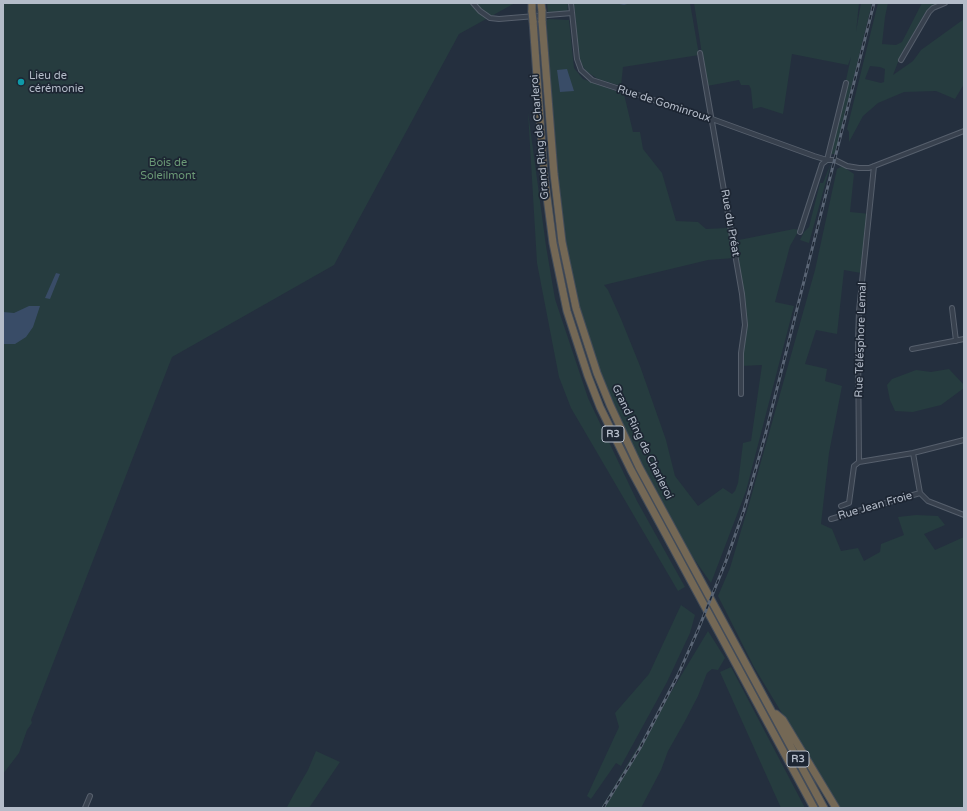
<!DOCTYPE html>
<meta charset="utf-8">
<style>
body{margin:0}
#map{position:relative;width:967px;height:811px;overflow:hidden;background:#242f3e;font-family:"Varela Round",sans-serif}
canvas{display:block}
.frame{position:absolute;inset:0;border:4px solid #b4bcc9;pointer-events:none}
</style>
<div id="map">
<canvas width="967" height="811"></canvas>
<div class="frame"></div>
</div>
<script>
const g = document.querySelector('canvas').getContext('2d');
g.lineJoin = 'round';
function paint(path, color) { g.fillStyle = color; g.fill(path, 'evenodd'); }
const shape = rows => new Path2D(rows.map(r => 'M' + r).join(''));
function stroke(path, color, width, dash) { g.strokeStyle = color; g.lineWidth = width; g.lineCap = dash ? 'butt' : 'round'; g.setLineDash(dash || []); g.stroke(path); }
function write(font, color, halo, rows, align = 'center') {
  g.font = font + ' "Varela Round",sans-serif'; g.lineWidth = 3.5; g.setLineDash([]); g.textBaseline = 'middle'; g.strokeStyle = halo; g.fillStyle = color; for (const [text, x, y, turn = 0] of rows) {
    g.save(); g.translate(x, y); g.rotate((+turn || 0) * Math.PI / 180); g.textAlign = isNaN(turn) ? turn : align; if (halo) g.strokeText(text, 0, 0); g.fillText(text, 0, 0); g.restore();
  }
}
const green = shape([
 [3,3,515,3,459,34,334,265,172,357,31,720,32,723,27,730,19,753,3,774],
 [547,3,568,3,567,13,548,13],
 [574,3,690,3,699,55,623,67,621,86,598,79,586,71,582,65,578,52],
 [694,3,859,3,856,32,861,3,872,3,835,154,830,154,851,57,848,65,792,54,783,114,761,107,753,109,751,89,749,85,741,85,739,80,707,86],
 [878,3,888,3,885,17,882,44,896,45,902,42,922,3,938,3,931,6,925,13,900,57,893,75,913,61,921,50,964,19,964,84,955,99,936,91,904,92,878,103,863,116,849,142,849,132,847,129],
 [870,66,880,67,885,69,884,82,881,83,865,79],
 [549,19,569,20,574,68,583,79,624,94,633,132,640,132,643,149,662,173,676,221,698,222,706,229,728,228,734,258,708,260,604,285,608,290,621,319,640,366,666,440,675,476,698,506,723,488,732,494,735,491,738,483,743,443,751,441,762,365,741,366,746,321,734,241,794,229,799,230,790,246,775,302,794,306,746,491,711,583,692,556,610,405,580,315,561,218,546,20],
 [528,112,546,246,555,299,588,398,637,501,685,587,678,591,571,408,559,377,537,263],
 [831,163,809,243,800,240,804,232,809,227,820,183,823,183],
 [842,166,854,174,850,212,870,214,861,273,844,270,837,334,816,330,805,364,827,369,825,381,842,386,829,453,821,524,832,529,841,551,858,548,864,561,880,552,881,544,904,535,898,517,916,515,938,516,945,525,924,534,935,550,964,537,964,808,839,808,754,667,718,596,730,568,751,497,815,270,837,169],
 [949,369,964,385,964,388,941,405,913,412,895,411,890,400,887,385,892,379,916,370,931,372],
 [681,605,695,615,690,633,667,682,621,766,616,763,591,799,587,796,619,727,615,713,649,674],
 [708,631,725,658,718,670,712,669,707,673,698,696,685,721,668,751,661,770,641,808,601,808],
 [731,667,805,808,781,808,720,672],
 [316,751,340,762,309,808,288,808,287,807,294,794,308,770]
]);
const water = shape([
 [567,69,574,91,560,92,557,70],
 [56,273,60,274,50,299,45,298],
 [29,306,40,306,33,327,26,337,15,344,3,344,3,312,14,313]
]);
const stream = shape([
 [618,3,624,4,628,3]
]);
const street = shape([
 [473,3,480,11,490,18,499,19,572,13],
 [571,3,577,59,581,70,592,80,712,119,814,156,827,160,835,160,847,166,859,168,869,168,964,131],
 [700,53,742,294,745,325,741,353,741,394],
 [901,60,929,12,933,8,945,3],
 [800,232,822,164,827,160,846,83],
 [952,308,956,341],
 [912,349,964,339],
 [859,462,913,453,964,440],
 [920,493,928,501,964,515],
 [841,506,849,503,854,466,859,462,858,341,859,311,874,166],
 [831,519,920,493,913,453],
 [85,808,90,796]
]);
const highway = shape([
 [532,3,532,12],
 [541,3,542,11],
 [533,21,544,174,553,243,567,311,588,376,600,407,631,470,814,808],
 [542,21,554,174,562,242,576,308,597,373,610,405,639,467,824,808],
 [776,714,783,720,836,808]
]);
const rail = shape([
 [603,808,640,748,678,675,698,630,726,561,744,510,765,436,874,3]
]);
const highwayBridge = shape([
 [542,11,542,21],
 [532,12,533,21]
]);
const markers = [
 [21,82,4,"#0f9aa8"]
];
const shields = [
 [613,434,22],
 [798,759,22]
];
const shieldNames = [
 ["R3",613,434],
 ["R3",798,759]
];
const poiNames = [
 ["Lieu de",29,76],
 ["cérémonie",29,89]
];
const streetNames = [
 ["Rue de Gominroux",664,104,18],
 ["Grand Ring de Charleroi",540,137,-95],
 ["Rue du Préat",730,223,80],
 ["Rue Télésphore Lemal",861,340,-88],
 ["Grand Ring de Charleroi",642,442,64],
 ["Rue Jean Froie",875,506,-16]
];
const parkNames = [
 ["Bois de",168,163],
 ["Soleilmont",168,176]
];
paint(green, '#263c3f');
paint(water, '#394c67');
stroke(stream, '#394c67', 1.5);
stroke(street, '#565f6c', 6);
stroke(highway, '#434c59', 9);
stroke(street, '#38414e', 4);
stroke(highway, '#746855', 7);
stroke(rail, '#5a6575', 3);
stroke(rail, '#1d2633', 1.5, [4.5]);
stroke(highwayBridge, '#434c59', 9, []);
stroke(highwayBridge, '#746855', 7);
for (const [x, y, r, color] of markers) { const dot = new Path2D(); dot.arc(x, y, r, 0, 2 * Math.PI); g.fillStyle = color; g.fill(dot); stroke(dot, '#1d2633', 1.5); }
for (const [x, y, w] of shields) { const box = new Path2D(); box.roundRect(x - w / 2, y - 8, w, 16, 3); g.fillStyle = '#1d2633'; g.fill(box); stroke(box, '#b4bcc9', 1); }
write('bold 10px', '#b4bcc9', null, shieldNames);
write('11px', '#b4bcc9', '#1d2633', poiNames, 'left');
write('11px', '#b4bcc9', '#1d2633', streetNames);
write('11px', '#6b9a76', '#1d2633', parkNames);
</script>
